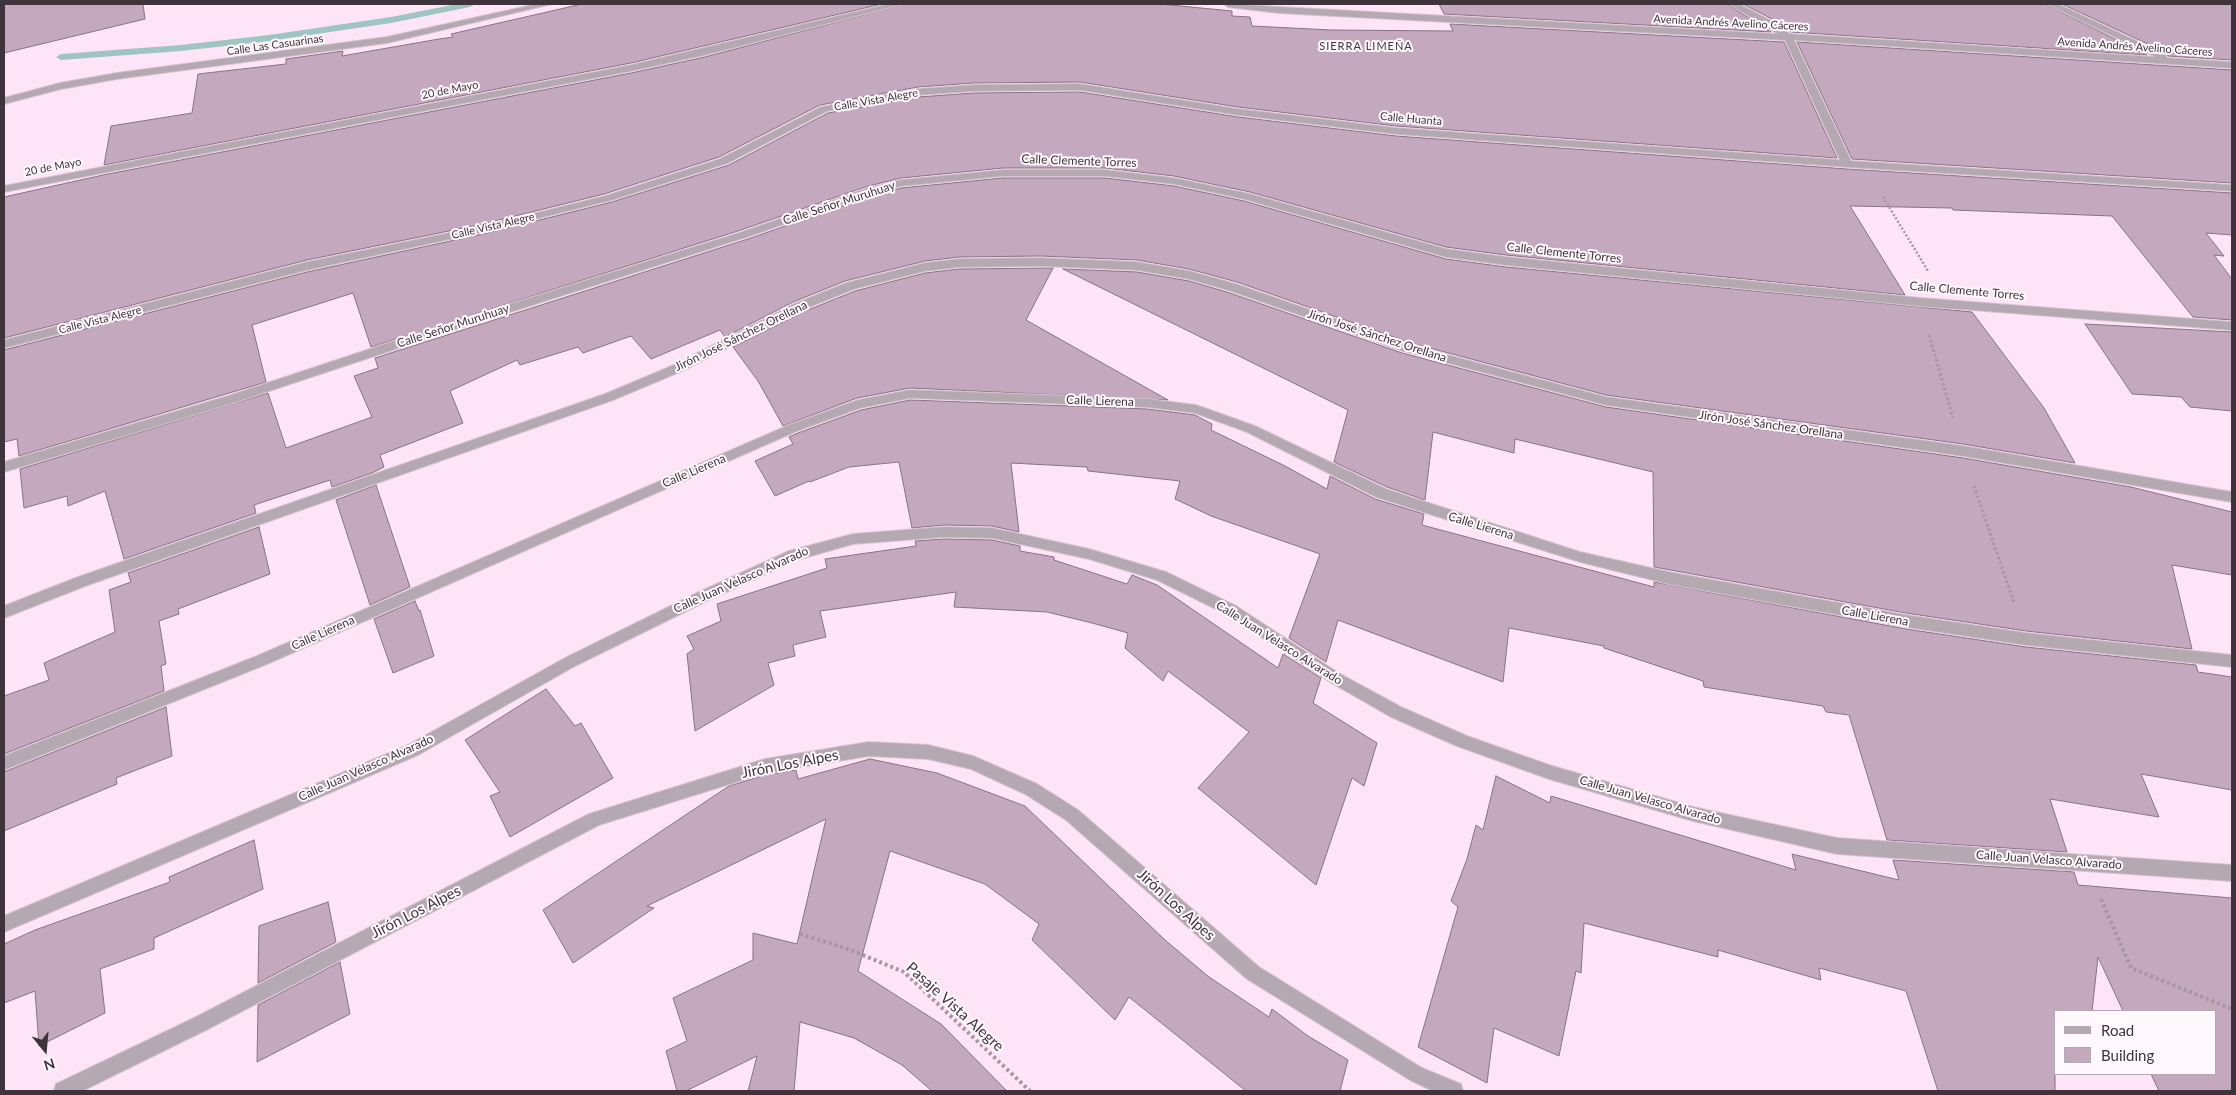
<!DOCTYPE html>
<meta charset="utf-8">
<style>
body{margin:0}
#map{position:relative;width:2236px;height:1095px;overflow:hidden;background:#fde5f7;font-family:Lato,sans-serif}
canvas{display:block}
.frame{position:absolute;inset:0;border:5px solid #3f343c;pointer-events:none}
.legend{position:absolute;left:2054px;top:1010px;width:162px;height:65px;box-sizing:border-box;background:#fff9fd;border:1px solid #b2aab0;margin:0;padding:6px 9px;list-style:none;font-size:15px;color:#3f343c}
.legend li{display:flex;align-items:center;gap:10px;height:25px}
.legend b{width:25px;border:1px solid #b2aab0}
.north{position:absolute;left:20px;top:1025px;width:50px;height:50px;-webkit-text-stroke:4px #fff9fd;paint-order:stroke;rotate:163deg;font-size:14px;font-weight:700;line-height:20px;text-align:center;color:#3f343c}
.north::after{content:'';display:block;margin:auto;width:18px;height:22px;background:#3f343c;clip-path:polygon(50% 0,100% 100%,50% 72%,0 100%)}
</style>
<div id="map">
<canvas width="2236" height="1095"></canvas>
<div class="frame"></div>
<ul class="legend">
<li><b style="height:6px;background:#b4a8b1"></b>Road</li>
<li><b style="height:14px;background:#c4a8bd"></b>Building</li>
</ul>
<div class="north">N</div>
</div>
<script>
const g = document.querySelector('canvas').getContext('2d');
g.lineJoin = 'round';
const shape = rows => new Path2D(rows.map(r => 'M' + r).join(''));
function paint(path, color) { g.fillStyle = color; g.fill(path, 'evenodd'); }
function stroke(path, color, width, dash) { g.strokeStyle = color; g.lineWidth = width; g.lineCap = dash ? 'butt' : 'round'; g.setLineDash(dash || []); g.stroke(path); }
function write(font, color, halo, rows, align = 'center') {
  g.font = font + ' Lato,sans-serif'; g.lineWidth = 4; g.setLineDash([]); g.textBaseline = 'middle'; g.strokeStyle = halo; g.fillStyle = color; for (const [text, x, y, turn = 0] of rows) {
    g.save(); g.translate(x, y); g.rotate((+turn || 0) * Math.PI / 180); g.textAlign = isNaN(turn) ? turn : align; if (halo) g.strokeText(text, 0, 0); g.fillText(text, 0, 0); g.restore();
  }
}
const stream = shape([
 [457,4,475,4,470,7,391,23,269,41,181,51,61,60,56,57,61,54,181,45,269,35,391,17,457,4]
]);
const building = shape([
 [4,4,143,4,145,19,4,53,4,4],
 [582,4,882,4,631,63,104,165,111,126,192,113,198,74,286,64,286,59,343,51,342,56,439,39,453,37,451,34,582,4],
 [905,4,1160,4,1232,11,1232,16,1250,17,1252,26,1331,30,1453,31,1450,24,1784,42,1837,158,1396,126,1238,107,1080,82,974,83,918,87,820,105,719,157,604,194,483,224,307,260,4,338,4,197,103,175,631,73,705,57,905,4],
 [1439,4,1727,4,1771,32,1444,14,1439,4],
 [1743,4,2045,4,2147,55,1791,32,1776,21,1743,4],
 [2062,4,2232,4,2232,60,2168,56,2167,53,2062,4],
 [1797,42,2232,70,2232,183,1852,159,1797,42],
 [1080,92,1238,117,1396,136,1847,169,2232,193,2232,235,2206,233,2224,256,2214,255,2232,279,2232,320,2193,317,2112,216,1953,210,1952,208,1850,206,1905,295,1506,255,1446,247,1250,192,1174,176,1105,168,1003,168,901,178,865,187,741,230,371,347,353,293,252,325,266,382,19,456,17,439,4,442,4,350,307,272,483,234,612,202,729,165,828,113,918,97,974,93,1080,92],
 [1003,178,1105,178,1174,186,1244,201,1446,259,1506,267,1972,312,2044,408,2075,463,1963,444,1606,395,1411,343,1237,282,1189,269,1137,260,1041,256,959,257,925,261,845,281,793,302,725,337,720,330,651,359,631,336,583,353,578,347,520,365,517,360,450,391,463,423,380,455,384,467,372,473,332,487,330,480,254,505,256,513,124,559,105,491,68,506,67,496,24,508,20,469,268,393,286,448,372,417,354,376,378,368,375,358,751,238,874,195,901,188,1003,178],
 [1053,268,1026,320,1168,400,910,388,857,398,783,426,758,381,733,347,803,312,855,291,925,273,959,269,1053,268],
 [1063,269,1137,272,1189,281,1227,292,1402,353,1606,407,1963,458,2131,487,2232,512,2232,575,2172,565,2192,649,2026,631,1906,613,1654,567,1653,472,1515,439,1514,453,1433,432,1425,500,1387,487,1334,462,1348,410,1063,269],
 [2085,324,2232,332,2232,411,2190,407,2181,397,2132,394,2085,324],
 [910,400,1147,409,1195,415,1212,424,1211,430,1285,466,1327,489,1330,476,1375,499,1424,514,1422,525,1654,587,1654,582,1906,629,2026,647,2196,665,2198,672,2232,677,2232,790,2141,774,2159,817,2050,799,2067,852,1887,840,1849,715,1826,712,1823,706,1704,687,1703,681,1604,648,1604,646,1509,628,1503,682,1338,620,1326,662,1289,638,1320,554,1211,516,1175,499,1180,481,1088,471,1087,467,1011,463,1019,532,992,526,944,525,912,528,899,462,849,467,810,482,809,481,775,496,755,461,793,444,789,437,798,433,861,410,910,400],
 [376,485,410,587,370,605,336,500,376,485],
 [259,527,270,574,178,609,179,614,159,621,166,664,161,666,164,691,4,754,4,696,49,680,44,663,115,632,109,590,131,582,128,573,259,527],
 [944,539,992,540,1020,546,1020,551,1054,557,1054,560,1127,584,1132,575,1157,585,1278,668,1283,654,1321,678,1313,703,1377,743,1364,786,1352,778,1316,885,1198,788,1249,732,1168,671,1163,681,1125,648,1128,633,1092,623,1047,612,954,607,956,592,820,611,826,637,793,645,795,656,768,663,774,685,695,731,687,654,694,649,687,636,721,621,717,604,827,568,825,559,916,546,915,541,944,539],
 [415,601,419,611,420,610,434,656,393,673,374,619,415,601],
 [546,689,575,726,581,723,613,778,510,837,490,796,500,792,465,740,546,689],
 [166,707,172,756,116,778,117,784,4,831,4,772,166,707],
 [870,759,937,773,1025,806,1165,940,1209,977,1269,1017,1272,1009,1308,1036,1348,1060,1340,1091,1246,1091,1129,997,1115,1020,1032,940,1039,924,985,884,890,851,858,971,941,1024,1007,1091,932,1091,902,1065,854,1038,800,1022,794,1091,748,1091,757,1056,686,1091,677,1091,666,1051,687,1041,673,998,753,960,753,933,797,944,826,819,647,906,654,908,573,963,543,910,729,786,765,775,796,770,798,779,870,759],
 [1496,776,1550,803,1551,796,1796,870,1792,854,1899,880,1893,860,2074,872,2078,885,2232,898,2232,1091,2159,1091,2151,1074,2215,1074,2215,1011,2123,1011,2098,957,2092,1011,2055,1011,2055,1091,1938,1091,1906,991,1819,968,1821,980,1718,950,1718,957,1584,923,1581,973,1576,971,1559,1056,1494,1028,1487,1083,1418,1047,1458,907,1451,901,1467,859,1476,825,1483,830,1496,776],
 [254,840,263,889,154,938,154,949,100,969,105,1013,39,1046,35,991,4,1003,4,944,35,930,170,882,169,877,254,840],
 [328,902,336,942,258,983,259,926,328,902],
 [340,962,350,1014,257,1062,258,1005,340,962]
]);
const pathFar2 = shape([
 [1883,197,1928,271]
]);
const pathFar1 = shape([
 [1929,335,1953,418],
 [1974,486,2014,603]
]);
const path = shape([
 [2101,899,2131,968,2232,1009],
 [800,934,848,949,904,972,1030,1091]
]);
const minor = shape([
 [537,4,552,4,387,43,117,79,61,89,4,104,4,98,60,83,117,73,387,37,537,4],
 [889,4,903,4,705,55,631,71,4,192,4,186,631,65,889,4],
 [1224,4,1778,34,1729,4,1739,4,1775,23,1790,34,2156,57,2047,4,2058,4,2166,55,2167,58,2232,62,2232,68,1794,40,1851,161,2232,185,2232,191,1847,167,1396,134,1238,115,1080,90,974,91,918,95,827,111,728,163,612,200,483,232,307,270,4,348,4,340,307,262,483,226,605,196,720,159,821,107,918,89,974,85,1080,84,1238,109,1396,128,1840,160,1785,40,1279,13,1228,7,1224,4],
 [1003,170,1105,170,1174,178,1250,194,1446,249,1506,257,1920,298,2232,322,2232,330,1920,306,1506,265,1446,257,1244,199,1174,184,1105,176,1003,176,901,186,873,193,750,236,438,335,236,402,4,472,4,462,228,396,430,329,742,232,865,189,901,180,1003,170],
 [1041,258,1137,262,1189,271,1236,284,1410,345,1606,397,1963,446,2232,492,2232,502,1963,456,1606,405,1403,351,1228,290,1189,279,1137,270,1041,266,959,267,925,271,854,289,802,310,682,371,613,400,88,585,4,618,4,606,78,577,605,394,674,365,794,304,846,283,925,263,959,259,1041,258],
 [910,390,1147,399,1196,405,1255,426,1386,489,1580,552,1669,572,1906,615,2026,633,2232,655,2232,667,2026,645,1906,627,1669,584,1580,562,1376,497,1247,432,1195,413,1147,407,910,398,860,408,797,431,267,664,4,770,4,756,257,656,789,425,858,400,910,390],
 [944,527,992,528,1089,549,1166,572,1236,606,1340,674,1401,707,1467,736,1549,765,1693,807,1837,838,2232,865,2232,881,1837,854,1693,821,1549,779,1457,746,1391,717,1330,682,1226,614,1157,580,1089,559,992,538,944,537,853,544,797,560,709,600,575,666,418,755,4,932,4,916,408,745,565,658,699,592,789,551,853,534,944,527],
 [869,742,928,745,973,756,1037,784,1078,810,1259,967,1422,1068,1461,1084,1463,1091,1433,1091,1410,1080,1247,979,1066,820,1025,794,971,769,928,759,869,756,765,773,599,825,206,1030,82,1091,54,1091,56,1084,194,1018,589,814,765,759,869,742]
]);
const farStreetnames = [
 ["Avenida Andrés Avelino Cáceres",1731,23,3],
 ["Calle Las Casuarinas",275,45,-8],
 ["Avenida Andrés Avelino Cáceres",2135,47,4],
 ["20 de Mayo",450,90,-11],
 ["Calle Vista Alegre",876,100,-10],
 ["Calle Huanta",1411,119,5],
 ["20 de Mayo",53,167,-11],
 ["Calle Vista Alegre",493,226,-13],
 ["Calle Vista Alegre",100,320,-14]
];
const farNeighbourhoodnames = [
 ["SIERRA LIMEÑA",1366,46]
];
const streetNames = [
 ["Calle Clemente Torres",1079,161,2],
 ["Calle Señor Muruhuay",839,203,-18],
 ["Calle Clemente Torres",1564,253,6],
 ["Calle Clemente Torres",1967,291,5],
 ["Calle Señor Muruhuay",453,326,-18],
 ["Jirón José Sánchez Orellana",741,336,-26],
 ["Jirón José Sánchez Orellana",1377,336,18],
 ["Calle Lierena",1100,401,2],
 ["Jirón José Sánchez Orellana",1771,425,8],
 ["Calle Lierena",694,471,-23],
 ["Calle Lierena",1481,526,17],
 ["Calle Juan Velasco Alvarado",741,580,-24],
 ["Calle Lierena",1875,616,10],
 ["Calle Lierena",323,633,-24],
 ["Calle Juan Velasco Alvarado",1279,643,32],
 ["Calle Juan Velasco Alvarado",366,768,-24],
 ["Calle Juan Velasco Alvarado",1650,800,16],
 ["Calle Juan Velasco Alvarado",2049,860,4]
];
const nearStreetnames = [
 ["Jirón Los Alpes",790,764,-11],
 ["Jirón Los Alpes",1176,905,42],
 ["Jirón Los Alpes",416,912,-27],
 ["Pasaje Vista Alegre",955,1007,42]
];
paint(stream, '#9ec5c2');
paint(building, '#c4a8bd');
stroke(building, '#8b7185', 1);
stroke(minor, '#d7c2d2', 2);
stroke(pathFar2, '#a896a3', 2.5, [2, 2]);
stroke(pathFar1, '#a896a3', 3, [2.5, 2.5]);
stroke(path, '#a896a3', 4, [3, 3]);
paint(minor, '#b4a8b1');
write('11px', '#3f343c', '#fff9fd', farStreetnames);
g.letterSpacing = '1px';
write('11px', '#3f343c', '#fff9fd', farNeighbourhoodnames);
g.letterSpacing = '0px';
write('12px', '#3f343c', '#fff9fd', streetNames);
write('15px', '#3f343c', '#fff9fd', nearStreetnames);
</script>
